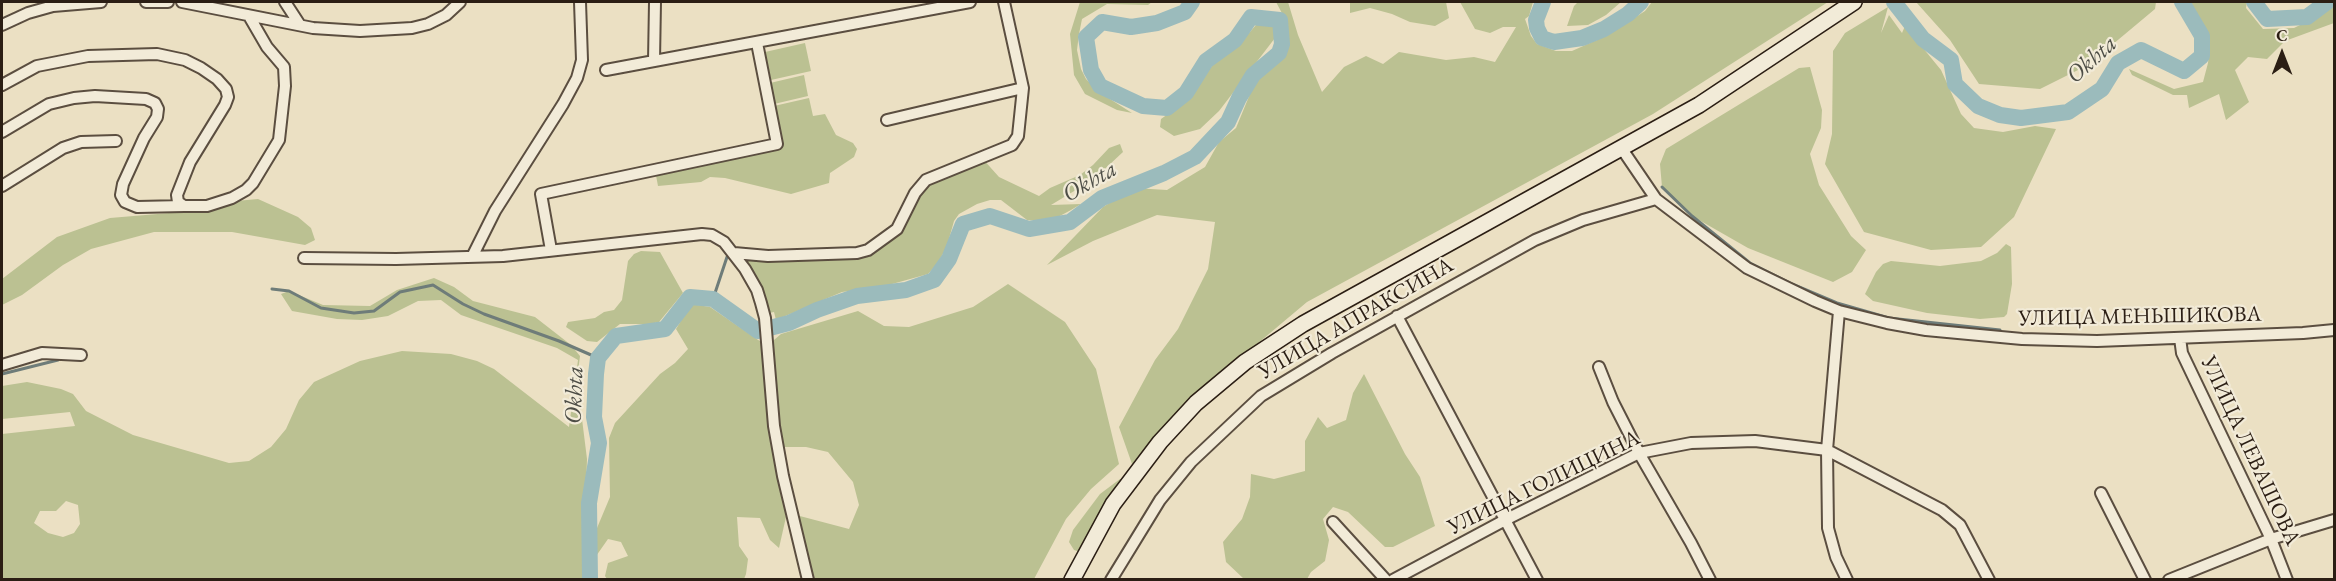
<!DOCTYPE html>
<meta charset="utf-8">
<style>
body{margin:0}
#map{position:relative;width:2336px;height:581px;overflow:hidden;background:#ebe0c3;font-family:"EB Garamond",serif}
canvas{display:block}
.frame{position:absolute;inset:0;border:3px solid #2b1e14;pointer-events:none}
.north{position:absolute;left:2252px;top:24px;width:60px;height:60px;-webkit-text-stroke:4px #f2ebd8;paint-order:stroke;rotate:0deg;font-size:16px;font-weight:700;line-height:24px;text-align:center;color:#2b1e14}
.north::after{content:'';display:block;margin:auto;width:21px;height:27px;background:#2b1e14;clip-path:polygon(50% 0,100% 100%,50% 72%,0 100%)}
</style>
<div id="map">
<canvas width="2336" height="581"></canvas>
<div class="frame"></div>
<div class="north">С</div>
</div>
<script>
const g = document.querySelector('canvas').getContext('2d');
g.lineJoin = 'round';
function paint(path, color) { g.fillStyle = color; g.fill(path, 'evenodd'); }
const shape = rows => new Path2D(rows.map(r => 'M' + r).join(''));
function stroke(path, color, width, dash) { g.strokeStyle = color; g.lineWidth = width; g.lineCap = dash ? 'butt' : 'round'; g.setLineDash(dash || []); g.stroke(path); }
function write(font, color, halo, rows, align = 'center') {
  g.font = font + ' "EB Garamond",serif'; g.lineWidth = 4.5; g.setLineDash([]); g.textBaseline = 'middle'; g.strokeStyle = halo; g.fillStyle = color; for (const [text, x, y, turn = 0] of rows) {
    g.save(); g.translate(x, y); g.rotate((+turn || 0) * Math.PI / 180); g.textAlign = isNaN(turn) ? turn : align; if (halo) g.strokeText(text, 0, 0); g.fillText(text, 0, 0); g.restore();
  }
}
const green = shape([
 [1080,2,1152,2,1148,5,1107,4,1082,19,1079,34,1077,50,1081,69,1086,79,1099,92,1132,113,1117,110,1085,94,1074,75,1070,34],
 [1276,2,1288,2,1298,35,1322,92,1344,67,1366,56,1383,64,1399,52,1446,60,1474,57,1495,62,1516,27,1503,27,1490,33,1475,29,1460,2,1533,2,1529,16,1525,19,1531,36,1537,44,1556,51,1572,51,1608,35,1645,11,1652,2,1828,2,1653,114,1307,302,1189,401,1132,464,1119,427,1155,360,1178,329,1208,269,1215,222,1157,215,1093,241,1047,265,1103,207,1134,188,1167,190,1205,167,1219,142,1236,128,1257,77,1282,55,1284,17],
 [1350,2,1446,2,1449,18,1435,26,1410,22,1392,14,1370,8,1350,13],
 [1578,2,1621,2,1606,15,1588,25,1567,26,1574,6],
 [1916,2,2156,2,2155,9,2088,65,2040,89,1979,84,1950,40],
 [2189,2,2247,2,2246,8,2263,29,2294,28,2320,15,2332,2,2334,2,2334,23,2285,41,2267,59,2248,57,2235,70,2249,102,2226,120,2219,94,2189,108,2187,95,2173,95,2132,75,2129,69,2174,89,2203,82,2208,63,2210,43],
 [1888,7,1881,33,1889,15,1902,33,1905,26,1941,70,1961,114,1974,128,2003,132,2035,126,2056,129,2014,217,1981,247,1931,250,1864,232,1825,164,1832,134,1833,51,1845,33],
 [1265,21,1275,22,1277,31,1275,38,1219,111,1200,129,1174,136,1160,127,1161,119,1182,104,1212,66,1243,40,1256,25],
 [805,43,811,71,771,80,765,52],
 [1810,67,1822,110,1821,128,1810,154,1819,185,1851,236,1866,250,1852,272,1833,282,1748,248,1692,216,1662,187,1660,164,1666,149,1799,68],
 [804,75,808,96,774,104,770,83],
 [809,98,813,116,825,114,836,135,853,143,857,149,854,157,830,173,829,183,791,194,725,178,710,177,701,182,658,186,655,170,776,144,778,123,774,106],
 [1120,144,1123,152,1094,179,1051,205,1081,204,1071,210,1058,217,1042,221,1027,220,1001,200,990,200,977,204,959,214,954,221,947,246,938,263,928,274,885,286,842,292,776,320,774,312,769,313,734,253,857,253,897,229,926,180,982,158,999,177,1039,196,1050,188,1080,175,1093,165,1109,148],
 [258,199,298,217,311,228,315,240,305,245,232,232,154,232,91,249,63,265,22,295,2,305,2,279,57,237,110,218,205,210,236,201],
 [2006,244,2011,247,2012,284,2007,314,2004,317,1980,319,1927,313,1873,301,1865,294,1876,272,1883,264,1891,261,1940,266,1981,261,1997,253],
 [641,251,660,252,683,293,659,322,650,324,620,324,597,342,587,341,566,327,568,322,595,318,604,312,614,310,622,300,628,261,634,254],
 [304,258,289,291,323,305,370,306,397,290,434,278,454,287,473,301,535,317,571,345,580,356,577,379,587,459,583,579,2,579,2,434,75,426,70,412,2,419,2,386,27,382,61,389,73,394,86,411,133,435,229,463,249,461,271,447,286,429,299,400,314,382,360,361,402,351,451,354,477,361,494,369,569,427,578,360,557,348,461,315,441,300,418,301,388,316,362,320,337,319,292,311,281,294,289,291],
 [66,501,78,505,80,524,74,533,63,537,48,533,34,523,40,511,56,511],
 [1008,284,1065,322,1096,369,1119,464,1091,489,1066,519,1034,579,812,579,796,515,849,529,859,505,853,482,828,452,806,447,775,447,786,517,779,548,770,540,760,518,737,517,739,546,748,559,746,574,744,579,607,579,605,576,608,563,628,556,621,542,608,539,594,559,597,528,610,497,609,438,615,423,660,374,675,363,688,349,676,329,691,304,710,307,767,346,781,334,858,311,884,326,909,327,973,307],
 [1364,374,1405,454,1420,477,1435,526,1393,547,1385,547,1348,512,1333,507,1323,519,1329,540,1325,561,1311,572,1307,579,1244,579,1226,562,1223,542,1242,519,1250,497,1251,474,1274,479,1305,471,1305,441,1318,417,1327,428,1346,420,1353,393],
 [1120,479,1125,480,1080,552,1074,550,1069,542,1073,530,1100,494]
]);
const stream = shape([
 [1662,187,1692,216,1750,263,1792,284,1837,303,1889,318,2000,330],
 [272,289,289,291,321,308,354,313,374,311,400,292,433,285,463,304,484,314,559,341,598,358],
 [713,299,727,257],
 [2,374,58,360]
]);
const river = shape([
 [1543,2,1536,20,1537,28,1542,38,1554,42,1582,38,1604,29,1628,14,1641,2],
 [1894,2,1923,39,1951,60,1955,84,1978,106,2000,115,2021,118,2068,112,2102,89,2118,63,2141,50,2184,71,2202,56,2202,36,2182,2],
 [2254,2,2267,19,2307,17,2327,2],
 [590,580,589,503,599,443,594,417,596,374,598,358,616,336,665,329,690,297,713,299,758,331,789,323,817,310,857,296,906,290,934,280,949,259,963,224,990,216,1029,229,1070,222,1102,198,1164,173,1195,157,1228,122,1239,98,1253,75,1279,53,1282,44,1280,20,1251,17,1235,40,1206,61,1186,93,1167,108,1143,106,1100,86,1091,70,1086,37,1102,22,1131,27,1157,23,1185,12,1192,2]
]);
const street = shape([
 [146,2,168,2],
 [182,2,313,28,360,31,412,28,428,24,446,15,460,2],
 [285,2,300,25],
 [2,25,28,13,53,6,101,2],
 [654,61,655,2],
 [606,70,970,2],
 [2,85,37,66,88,56,157,54,185,60,201,68,217,79,226,89,228,97,225,105,190,162,177,195,178,202,184,206,207,206,232,198,246,190,253,183,279,140,285,86,284,67,267,47,249,16],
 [887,120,1023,88],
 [2,132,49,104,74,98,95,96,146,99,155,103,158,109,157,117,144,138,123,184,121,195,125,202,137,207,184,206],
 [1622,149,1656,199,1747,268,1815,301,1839,311,1887,323,1926,330,2022,339,2097,341,2303,333,2334,330],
 [2,186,63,148,81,142,116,141],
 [551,250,541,194,777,144,757,43],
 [734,253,768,256,857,253,868,250,897,229,915,193,926,180,1012,145,1018,136,1023,88,1004,2],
 [472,257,495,211,563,104,577,78,582,60,580,2],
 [304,258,396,259,503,256,702,234,712,235,724,242,745,269,757,290,761,303,765,318,774,426,783,476,808,580],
 [1839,311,1827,450,1828,528,1836,557,1847,580],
 [1397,316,1537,580],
 [2180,338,2182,353,2271,539,2287,580],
 [2,365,42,353,81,355],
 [1599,367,1613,402,1639,453,1691,543,1710,580],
 [2101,493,2145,580],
 [1333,522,1386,580],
 [1111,580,1160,500,1191,462,1261,396,1332,353,1535,240,1583,220,1656,199],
 [1393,580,1507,519,1639,453,1691,443,1755,441,1827,450,1942,510,1960,525,1989,580],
 [2169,580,2271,539,2334,520]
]);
const secondary = shape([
 [1072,580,1113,504,1160,442,1196,403,1245,362,1303,324,1699,105,1854,2]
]);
const streetNames = [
 ["УЛИЦА МЕНЬШИКОВА",2140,317,-1],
 ["УЛИЦА АПРАКСИНА",1356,319,-30],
 ["УЛИЦА ЛЕВАШОВА",2250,451,65],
 ["УЛИЦА ГОЛИЦИНА",1544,483,-26]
];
const waterNames = [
 ["Okhta",2092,60,-42],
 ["Okhta",1090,182,-30],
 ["Okhta",575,395,-88]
];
paint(green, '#bbc192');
stroke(stream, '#6e7c79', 3);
stroke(river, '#9bbbbc', 16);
stroke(street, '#5b4e40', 14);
stroke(secondary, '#2b1e14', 18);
stroke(street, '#f2ebd8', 10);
stroke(secondary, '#f2ebd8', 15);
write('22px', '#2b1e14', '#f2ebd8', streetNames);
write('italic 24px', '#4d4d46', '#f2ebd8', waterNames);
</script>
